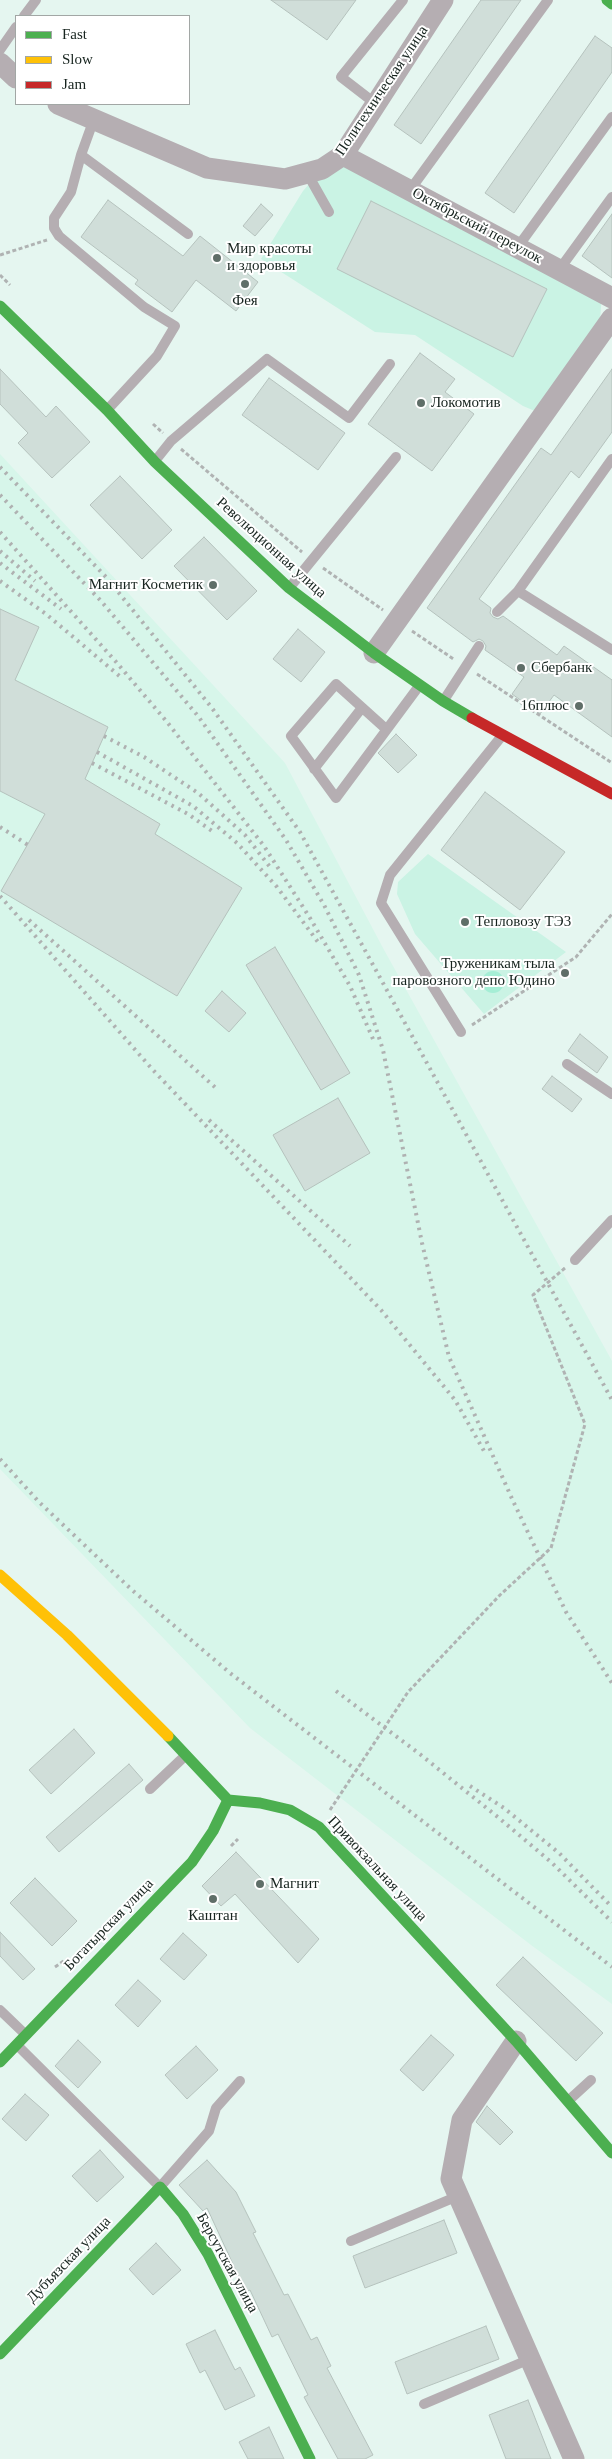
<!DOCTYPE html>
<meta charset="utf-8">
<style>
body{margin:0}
#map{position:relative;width:612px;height:2459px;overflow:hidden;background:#e5f6f0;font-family:"Times New Roman",serif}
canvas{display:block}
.legend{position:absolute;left:15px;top:15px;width:175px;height:90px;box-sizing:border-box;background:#fff;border:1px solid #a2a7a5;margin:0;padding:6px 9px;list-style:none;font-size:15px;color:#17241f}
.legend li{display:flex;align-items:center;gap:10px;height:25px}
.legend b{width:25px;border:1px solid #a2a7a5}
</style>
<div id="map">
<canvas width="612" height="2459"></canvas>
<ul class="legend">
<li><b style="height:6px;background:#4caf50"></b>Fast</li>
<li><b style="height:6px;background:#ffc107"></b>Slow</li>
<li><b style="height:6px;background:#c62828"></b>Jam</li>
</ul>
</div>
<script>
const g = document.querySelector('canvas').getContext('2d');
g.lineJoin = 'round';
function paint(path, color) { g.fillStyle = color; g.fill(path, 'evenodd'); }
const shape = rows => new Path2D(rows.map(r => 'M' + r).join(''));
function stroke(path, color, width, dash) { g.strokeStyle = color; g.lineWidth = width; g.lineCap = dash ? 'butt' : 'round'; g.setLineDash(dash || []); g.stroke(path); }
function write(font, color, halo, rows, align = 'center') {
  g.font = font + ' "Times New Roman",serif'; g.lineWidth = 4; g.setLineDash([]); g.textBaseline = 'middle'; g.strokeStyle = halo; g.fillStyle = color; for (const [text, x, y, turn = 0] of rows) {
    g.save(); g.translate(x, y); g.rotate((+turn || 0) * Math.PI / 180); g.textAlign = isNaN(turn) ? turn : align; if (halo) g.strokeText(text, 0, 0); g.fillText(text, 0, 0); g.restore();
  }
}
const built = shape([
 [0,454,285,763,383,948,612,1361,612,2004,531,1945,250,1728,0,1469]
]);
const green = shape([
 [343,155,602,293,600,320,535,411,523,406,415,335,375,332,261,259,303,191,322,169],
 [428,854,566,952,484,1014,415,934,397,894,398,882]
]);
const water = shape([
 '482 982a11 11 0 1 1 22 0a11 11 0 1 1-22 0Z'
]);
const building = shape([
 [271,0,356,0,327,40,271,0],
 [481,0,521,0,421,144,394,125,481,0],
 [595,36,612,48,612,72,514,213,485,193,595,36],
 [108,200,183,256,200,236,258,282,236,311,196,280,172,312,135,284,138,280,81,237,108,200],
 [371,201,547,289,513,357,337,269,371,201],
 [261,204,273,215,255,236,243,226,261,204],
 [612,214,612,278,582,256,612,214],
 [420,353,455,379,445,392,474,414,432,471,368,424,420,353],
 [0,369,46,417,56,406,90,442,52,478,18,443,28,433,0,404,0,369],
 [612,369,612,432,579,478,571,471,479,599,491,608,490,613,493,617,498,619,503,616,557,655,564,646,612,680,612,737,554,695,540,714,512,694,524,677,485,650,486,646,483,641,479,639,473,642,427,608,541,448,551,455,612,369],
 [269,378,345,433,318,470,242,415,269,378],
 [120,476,172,530,142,559,90,505,120,476],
 [204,537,257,591,227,620,174,566,204,537],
 [0,609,39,627,15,680,108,727,85,779,160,824,155,834,242,888,177,996,1,891,45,814,0,791,0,609],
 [298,629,325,652,301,682,273,659,298,629],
 [396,734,417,755,398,773,378,753,396,734],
 [485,792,565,852,520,910,441,850,485,792],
 [275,947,350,1073,321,1090,246,965,275,947],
 [222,991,246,1013,229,1032,205,1011,222,991],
 [580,1034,608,1057,597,1073,568,1051,580,1034],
 [552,1076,582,1099,572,1112,542,1089,552,1076],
 [338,1098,370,1153,305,1191,273,1135,338,1098],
 [74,1729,95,1753,51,1794,29,1770,74,1729],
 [129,1764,143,1780,59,1852,46,1837,129,1764],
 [236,1852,319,1939,298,1963,235,1894,221,1906,202,1886,236,1852],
 [35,1878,77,1921,52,1946,10,1903,35,1878],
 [0,1932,35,1969,23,1980,0,1956,0,1932],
 [183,1933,207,1955,184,1980,160,1959,183,1933],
 [523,1957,603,2033,576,2061,496,1985,523,1957],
 [138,1980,161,2001,138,2027,115,2005,138,1980],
 [431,2035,454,2055,423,2091,400,2070,431,2035],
 [78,2040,101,2062,78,2088,55,2066,78,2040],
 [196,2046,218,2070,187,2099,165,2075,196,2046],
 [25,2094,49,2115,26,2141,2,2119,25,2094],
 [487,2106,513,2132,500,2145,476,2122,487,2106],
 [100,2150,124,2177,97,2202,72,2176,100,2150],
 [207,2160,236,2192,256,2232,253,2233,284,2295,288,2294,311,2340,317,2337,331,2366,327,2368,373,2455,365,2459,338,2459,304,2397,308,2395,278,2334,272,2337,250,2290,246,2292,207,2208,203,2211,179,2185,207,2160],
 [444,2220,457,2253,365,2288,353,2256,444,2220],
 [156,2243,181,2270,153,2295,129,2269,156,2243],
 [486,2326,499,2359,407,2394,395,2362,486,2326],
 [215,2330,235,2370,240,2367,255,2396,225,2410,205,2370,200,2373,186,2344,215,2330],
 [528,2400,551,2459,506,2459,489,2415,528,2400],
 [269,2427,284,2459,248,2459,239,2442,269,2427]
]);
const path = shape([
 [0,255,47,240],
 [0,275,10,285],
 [153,424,163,433],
 [181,449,302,552],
 [323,568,383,610],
 [412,631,455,660],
 [477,674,612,763],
 [472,1025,576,957,612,914],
 [330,1810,408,1692,500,1595,551,1548,585,1424,533,1295,565,1268],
 [231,1846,238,1839],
 [55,1967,65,1960]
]);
const lane = shape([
 [24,16,36,0],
 [0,50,16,27],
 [376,104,341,77,403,0],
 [94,119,81,155,71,192,54,218,54,228,59,236,144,307,175,326,157,356,108,409],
 [81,155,188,234],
 [307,173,329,212],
 [410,190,548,0],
 [517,248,612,117],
 [559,270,612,197],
 [612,459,518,591,612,650],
 [155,461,171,441,267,359,349,418,390,364],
 [290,587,396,457],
 [497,612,518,591],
 [444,700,479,646],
 [386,729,336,684,291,736,336,798,419,686],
 [314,769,361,709],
 [461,1032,381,903,390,875,501,737],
 [567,1064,612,1094],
 [575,1260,612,1220],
 [150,1789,186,1755],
 [0,2010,26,2035],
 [17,2045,160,2187,209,2131,216,2108,240,2081],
 [568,2101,591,2080],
 [351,2241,458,2196],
 [424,2404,530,2359]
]);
const street = shape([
 [0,63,16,78],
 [58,104,207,168,285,179,322,169,343,155,443,0],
 [343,155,612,298],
 [374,653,612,318],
 [516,2041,462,2120,451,2179,574,2459]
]);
const fast = shape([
 [607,0,612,4],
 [0,306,107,410,155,462,289,588,374,653,443,701,472,718],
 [168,1736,228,1800,260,1803,290,1810,319,1827,516,2041,612,2153],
 [0,2062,192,1862,213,1831,228,1800],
 [0,2354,160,2187,183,2214,208,2254,310,2459]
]);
const slow = shape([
 [0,1575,67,1635,168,1736]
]);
const jam = shape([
 [472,718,612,794]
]);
const rail = shape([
 [0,467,106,577,212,708,300,832,612,1400],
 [0,495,101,601,198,716,286,840,324,905,359,975,383,1050,422,1243,449,1357,513,1501,566,1612,612,1683],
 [0,532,117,663,167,722,264,846,310,918,350,986,373,1039],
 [0,551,35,581],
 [0,563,61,609],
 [0,581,46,614,123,679],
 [104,736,144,757,198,793,245,835,270,867],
 [97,752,193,806,237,843,277,887,318,942],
 [92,763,188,814,212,831],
 [0,827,28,845],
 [0,896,153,1070,381,1310,455,1400,484,1451],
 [29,920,217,1089],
 [209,1120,350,1246],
 [0,1459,39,1502,132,1590,230,1673,612,1967],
 [336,1691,421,1755,499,1818,551,1862,612,1922],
 [470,1786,504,1808,559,1853,612,1907]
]);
const markers = [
 [217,258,5,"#5f6e68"],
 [245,284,5,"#5f6e68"],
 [421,403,5,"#5f6e68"],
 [213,585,5,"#5f6e68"],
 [521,668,5,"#5f6e68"],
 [579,706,5,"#5f6e68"],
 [465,922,5,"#5f6e68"],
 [565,973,5,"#5f6e68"],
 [260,1884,5,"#5f6e68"],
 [213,1899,5,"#5f6e68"]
];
const streetNames = [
 ["Политехническая улица",382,91,-56],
 ["Октябрьский переулок",477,226,28],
 ["Революционная улица",271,548,42],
 ["Привокзальная улица",377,1869,47],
 ["Богатырская улица",109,1925,-46],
 ["Дубъязская улица",69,2260,-46],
 ["Берсутская улица",227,2263,61]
];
const poiNames = [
 ["Мир красоты",227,249],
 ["и здоровья",227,266],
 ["Фея",245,301,"center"],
 ["Локомотив",431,403],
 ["Магнит Косметик",203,585,"right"],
 ["Сбербанк",531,668],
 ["16плюс",569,706,"right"],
 ["Тепловозу ТЭ3",475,922],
 ["Труженикам тыла",555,964,"right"],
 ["паровозного депо Юдино",555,981,"right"],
 ["Магнит",270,1884],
 ["Каштан",213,1916,"center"]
];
paint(built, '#d7f6ea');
paint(green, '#caf3e4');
paint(water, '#a5eed5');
paint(building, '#d0ded9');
stroke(building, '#b5c2bd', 1);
stroke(path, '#b0b3b3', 3, [4, 2.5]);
stroke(lane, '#b5aeb2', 10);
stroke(street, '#b5aeb2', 21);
stroke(fast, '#4caf50', 11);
stroke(slow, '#ffc107', 11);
stroke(jam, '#c62828', 11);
stroke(rail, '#afb1b1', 4, [2.5, 5]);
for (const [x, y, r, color] of markers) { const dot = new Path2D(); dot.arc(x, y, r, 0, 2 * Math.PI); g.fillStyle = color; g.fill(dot); stroke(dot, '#fff', 2); }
write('15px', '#17241f', '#fff', streetNames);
write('15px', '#17241f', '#fff', poiNames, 'left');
</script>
